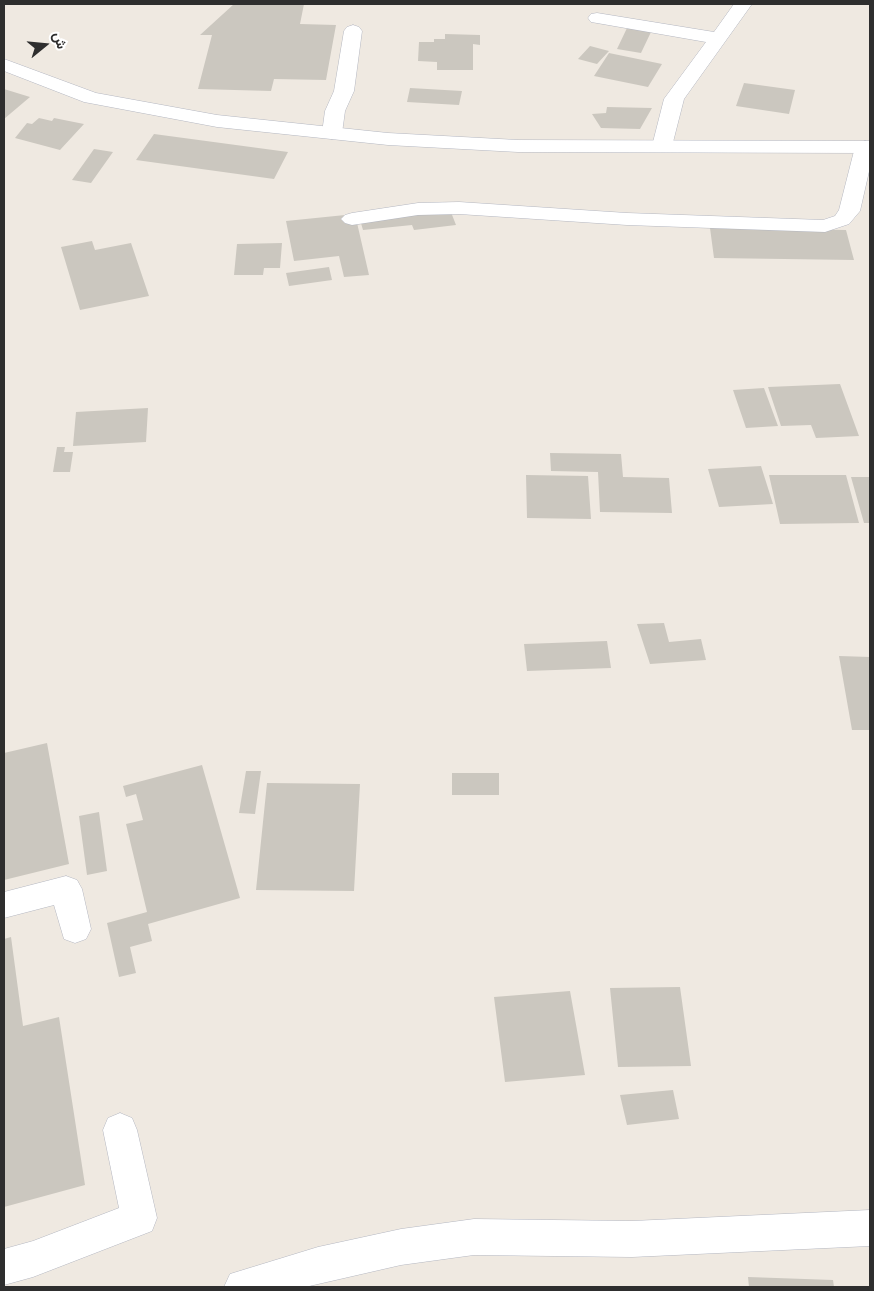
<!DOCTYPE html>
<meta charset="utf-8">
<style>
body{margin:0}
#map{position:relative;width:874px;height:1291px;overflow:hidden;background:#efe9e1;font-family:Signika,Vazirmatn,sans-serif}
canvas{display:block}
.frame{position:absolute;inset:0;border:5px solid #2e2e2e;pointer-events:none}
.north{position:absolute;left:20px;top:20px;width:50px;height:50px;-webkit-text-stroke:4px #fff;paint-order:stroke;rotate:73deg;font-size:14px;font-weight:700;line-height:20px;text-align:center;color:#2e2e2e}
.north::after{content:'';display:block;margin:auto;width:18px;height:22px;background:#2e2e2e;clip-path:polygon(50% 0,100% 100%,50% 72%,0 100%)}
</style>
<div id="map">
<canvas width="874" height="1291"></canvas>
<div class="frame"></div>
<div class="north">ش</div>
</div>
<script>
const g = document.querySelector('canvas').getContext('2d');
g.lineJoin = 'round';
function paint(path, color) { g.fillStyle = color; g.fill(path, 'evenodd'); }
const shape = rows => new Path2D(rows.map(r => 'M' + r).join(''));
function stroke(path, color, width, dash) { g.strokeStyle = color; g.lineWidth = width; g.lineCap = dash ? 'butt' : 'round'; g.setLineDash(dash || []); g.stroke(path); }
const building = shape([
 [234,4,304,4,300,24,336,25,326,80,274,79,271,91,198,89,212,35,200,35],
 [627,28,651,32,641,53,617,49],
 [445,34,480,35,480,45,473,44,473,70,437,70,437,62,418,61,419,42,434,42,434,39,445,39],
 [590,46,609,51,597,64,578,59],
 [609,53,662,64,648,87,594,76],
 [744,83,795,90,789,114,736,106],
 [410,88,462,91,459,105,407,102],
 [4,89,30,97,4,119],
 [607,107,652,108,640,129,601,128,592,114,606,113],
 [39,118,52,121,54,118,84,124,60,150,15,138,27,123,32,124],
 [154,134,288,152,274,179,136,160],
 [94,149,113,152,91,183,72,180],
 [447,202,456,225,414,230,412,225,363,230,358,213],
 [355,214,369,275,344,277,339,256,294,261,286,221],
 [710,228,846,230,854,260,714,258],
 [92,241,95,250,131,243,149,296,80,310,61,247],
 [282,243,280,268,264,268,263,275,234,275,237,244],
 [329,267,332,280,289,286,286,273],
 [840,384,859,436,816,438,811,425,781,426,768,387],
 [764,388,778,426,746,428,733,390],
 [148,408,146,442,73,446,76,412],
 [57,447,65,447,64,452,73,452,70,472,53,472],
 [550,453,621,454,623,477,669,478,672,513,600,512,598,472,551,471],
 [761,466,773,504,719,507,708,469],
 [526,475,588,476,591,519,527,518],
 [769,475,846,475,859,523,780,524],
 [851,477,870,477,870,523,864,523],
 [664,623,669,642,701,639,706,660,650,664,637,624],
 [607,641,611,668,527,671,524,644],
 [839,656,870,657,870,730,852,730],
 [47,743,69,864,4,880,4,753],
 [202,765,240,898,148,924,152,941,130,947,136,973,119,977,107,923,147,912,126,824,143,820,136,794,126,797,123,786],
 [246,771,261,771,255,814,239,813],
 [452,773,499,773,499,795,452,795],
 [267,783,360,784,354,891,256,890],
 [99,812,107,871,87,875,79,816],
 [11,937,23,1026,59,1017,85,1185,4,1207,4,939],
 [680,987,691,1066,618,1067,610,988],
 [570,991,585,1075,505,1082,494,997],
 [673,1090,679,1119,627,1125,620,1095],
 [748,1277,833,1280,834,1287,749,1287]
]);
const street = shape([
 [734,4,752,4,684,99,672,146,669,150,662,152,655,150,652,146,664,99,706,42,597,23,591,22,588,18,591,14,597,13,714,32,734,4],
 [353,25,359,27,362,31,354,91,345,111,342,133,339,137,332,139,325,137,322,133,325,111,334,91,344,31,347,27,353,25],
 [865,141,870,142,870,167,860,211,849,224,825,232,627,225,459,214,418,215,352,225,345,223,341,219,345,215,352,213,418,203,459,202,627,213,823,220,835,216,839,210,855,147,858,143,865,141],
 [66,876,77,880,82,889,91,929,86,939,75,943,64,939,54,905,4,918,4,892,66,876],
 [120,1113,132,1118,137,1130,157,1218,152,1231,33,1277,4,1285,4,1249,33,1241,119,1208,103,1130,108,1118,120,1113],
 [870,1210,870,1246,632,1257,474,1255,401,1265,305,1287,224,1287,230,1274,318,1247,401,1229,474,1219,632,1221,870,1210]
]);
const secondary = shape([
 [4,59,96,93,217,115,388,133,518,140,870,141,870,153,518,152,388,145,217,127,84,102,4,71,4,59]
]);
paint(building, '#cbc7bf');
stroke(street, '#b4b7c1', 1);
stroke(secondary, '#b4b7c1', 1);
paint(street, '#fff');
paint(secondary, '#fff');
</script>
